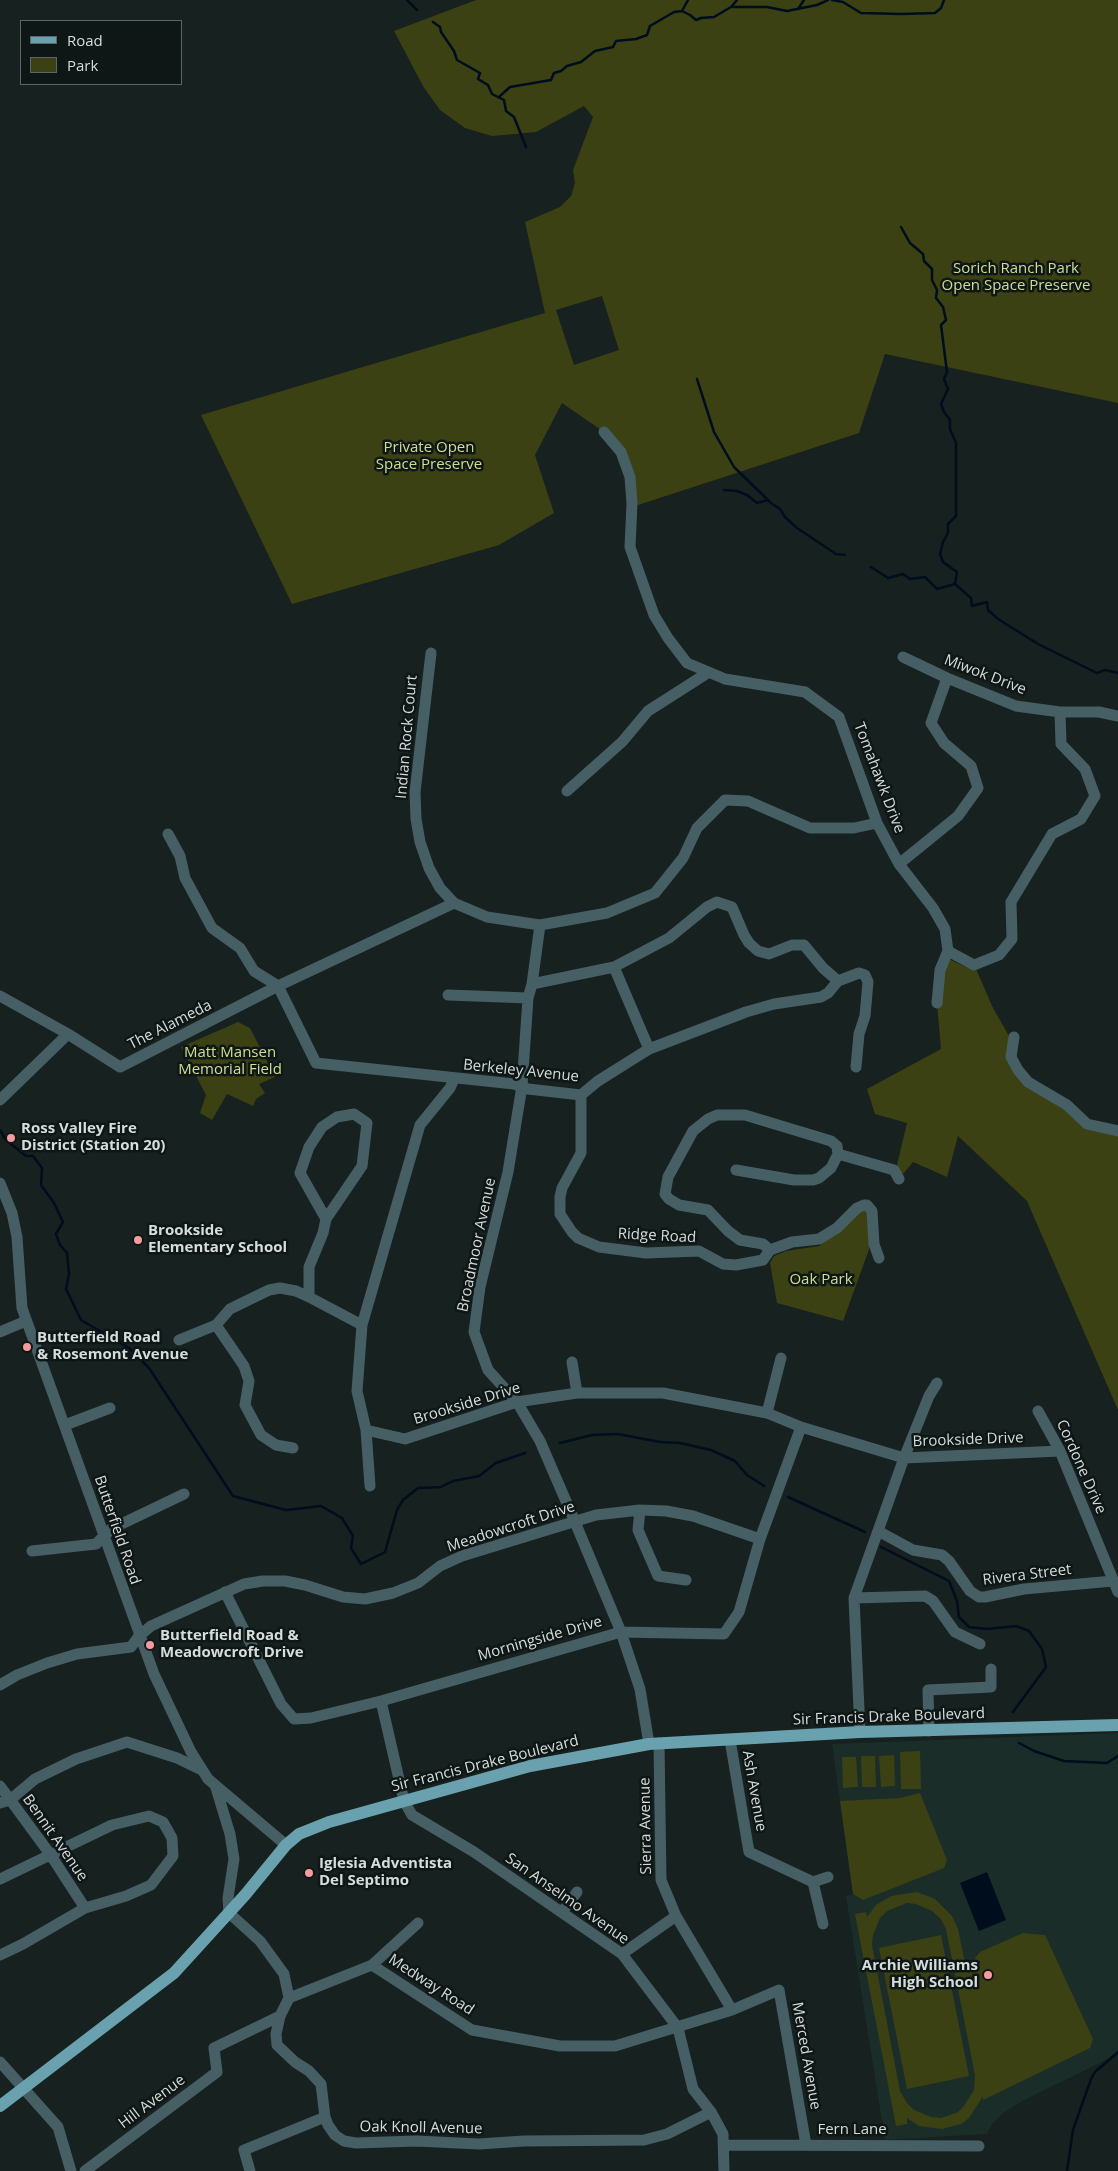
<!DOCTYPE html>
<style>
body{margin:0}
#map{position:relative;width:1118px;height:2171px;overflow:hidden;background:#17211f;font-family:"Open Sans",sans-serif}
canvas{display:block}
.legend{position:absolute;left:20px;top:20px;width:162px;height:65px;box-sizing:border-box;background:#0e1716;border:1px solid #5e6665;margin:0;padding:6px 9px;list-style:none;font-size:15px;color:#d6dcdb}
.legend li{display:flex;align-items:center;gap:10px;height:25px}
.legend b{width:25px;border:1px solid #5e6665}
</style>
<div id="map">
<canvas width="1118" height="2171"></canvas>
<ul class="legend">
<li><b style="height:6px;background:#6aa1ae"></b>Road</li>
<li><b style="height:14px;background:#3b4113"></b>Park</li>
</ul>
</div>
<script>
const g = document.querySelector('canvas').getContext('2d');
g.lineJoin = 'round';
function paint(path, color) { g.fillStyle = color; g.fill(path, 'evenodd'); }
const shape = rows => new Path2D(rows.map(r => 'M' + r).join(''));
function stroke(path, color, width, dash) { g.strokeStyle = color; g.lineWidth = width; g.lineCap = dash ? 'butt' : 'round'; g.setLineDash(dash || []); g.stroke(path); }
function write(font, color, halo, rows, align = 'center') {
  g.font = font + ' "Open Sans",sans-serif'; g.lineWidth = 5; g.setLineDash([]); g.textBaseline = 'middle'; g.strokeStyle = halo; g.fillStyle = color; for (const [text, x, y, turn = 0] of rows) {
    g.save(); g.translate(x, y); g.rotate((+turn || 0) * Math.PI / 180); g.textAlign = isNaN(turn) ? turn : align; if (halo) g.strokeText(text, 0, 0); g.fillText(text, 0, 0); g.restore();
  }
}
const built = shape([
 [1118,1733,1118,2054,1024,2100,1003,2113,992,2124,987,2134,885,2140,846,1896,853,1894,832,1744]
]);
const green = shape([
 [476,0,1118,0,1118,403,885,354,859,433,632,507,630,477,604,432,562,403,535,455,554,513,499,545,292,604,201,415,545,313,525,222,560,207,571,196,575,183,573,170,593,117,584,106,536,132,492,136,465,128,440,110,423,86,394,31],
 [602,296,619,350,574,365,556,310],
 [951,960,968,968,976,969,993,1008,1013,1043,1018,1070,1082,1120,1118,1131,1118,1410,1027,1201,958,1136,947,1177,913,1162,903,1174,896,1169,907,1123,875,1114,867,1089,941,1049,937,1003,946,961],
 [238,1022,250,1028,275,1077,259,1084,265,1093,256,1099,253,1106,227,1094,212,1120,200,1113,206,1095,181,1047],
 [864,1205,868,1210,871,1244,843,1321,777,1303,770,1263,774,1256,786,1251,819,1246],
 [920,1751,921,1789,901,1789,900,1752],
 [894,1755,895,1786,881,1787,879,1756],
 [861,1756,875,1756,876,1787,862,1787],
 [856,1757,858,1787,843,1788,842,1757],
 [920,1793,947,1860,944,1868,863,1900,853,1894,840,1801,900,1798],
 [917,1892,935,1899,952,1916,958,1929,966,1969,980,1952,1023,1933,1045,1935,1093,2039,1090,2048,983,2100,983,2096,969,2118,961,2124,942,2129,919,2126,907,2118,907,2124,896,2126,855,1914,866,1912,867,1917,876,1905,891,1896],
 [907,1903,916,1904,932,1911,941,1919,946,1929,975,2075,974,2090,964,2106,958,2112,941,2118,931,2117,914,2110,907,2103,900,2091,872,1945,873,1935,880,1918,887,1911],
 [941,1935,969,2076,907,2089,879,1948]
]);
const water = shape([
 [987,1872,1006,1920,979,1931,960,1883]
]);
const stream = shape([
 [407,0,417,10],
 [832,0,843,2,861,13,901,14,935,13,941,8,944,0],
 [732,6,737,0],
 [798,9,804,0],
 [682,11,688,0],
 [433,22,440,27,441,32,454,51,457,60,480,73,478,79,488,85,492,94,504,100,506,111,514,117,526,147],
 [500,96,510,87,551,80,554,73,561,71,567,66,581,62,595,51,613,47,616,41,636,39,647,35,650,26,674,12,682,11,690,15,696,20,701,18,714,17,731,7,767,7,787,11,817,5,828,0],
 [901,227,910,243,923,254,924,261,932,269,932,280,937,290,936,298,943,307,946,320,941,325,947,372,944,379,948,389,941,404,944,412,950,420,950,429,956,443,956,516,948,524,948,533,943,542,940,554,943,562,957,572,955,584,971,598,972,606,987,602,988,610,998,619,1038,644,1097,673,1105,670,1118,673],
 [697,379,714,432,734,467,771,503,780,509,785,517,797,528,836,554,845,555],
 [724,490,737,491,747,495,757,503,768,500],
 [871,567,888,578,903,574,910,579,925,577,937,589,955,584],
 [0,1130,6,1140,26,1156,33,1156,42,1168,41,1185,54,1203,63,1222,56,1234,60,1245,67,1253,69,1274,66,1289,81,1320,129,1348,149,1368,233,1496,286,1510,321,1506,342,1518,353,1536,351,1548,361,1564,385,1552,397,1510,403,1500,418,1488,441,1487,453,1481,479,1476,496,1463,525,1453],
 [560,1443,592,1435,618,1434,660,1442,680,1443,711,1450,735,1461,747,1475,764,1486],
 [788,1497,865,1532],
 [881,1547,949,1581,957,1601,959,1617,969,1627,987,1629,1016,1626,1029,1631,1042,1649,1046,1667,1013,1712],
 [1019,1743,1034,1751,1064,1761,1107,1763,1118,1756],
 [1067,2171,1073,2130,1091,2079,1095,2072,1118,2052]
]);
const minor = shape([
 [604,432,621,452,630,477,632,503,630,547,654,615,668,638,687,663,725,679,805,692,839,717,877,823,899,864,933,908,945,929,948,951],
 [431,653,415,792,416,819,420,842,429,868,440,888,454,903,487,917,540,925,607,913,655,893,683,858,697,828,725,800,748,801,810,828,854,828,877,823],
 [903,657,947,678,1016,706,1060,712,1099,712,1118,716],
 [567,791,622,742,648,711,709,672],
 [168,834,180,856,185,878,212,928,240,948,254,971,278,986,316,1063,514,1084,528,1089,581,1095,598,1081,649,1049,746,1012,774,1004,821,997,828,993,838,981,859,973,865,975,868,982,865,1016,859,1034,856,1067],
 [899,864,958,816,978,788,971,766,944,743,931,723,947,678],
 [540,925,532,984,528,998,522,1086,508,1172,480,1287,474,1332,488,1370,517,1402,540,1441,575,1522,621,1632,640,1689,649,1744],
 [948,951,974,965,999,955,1012,939,1011,902,1052,834,1081,819,1095,796,1085,769,1061,744,1060,712],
 [614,967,649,1049],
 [532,984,614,967,669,938,707,907,717,902,732,907,744,935,749,943,758,951,769,954,792,945,804,945,823,968,838,981],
 [448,995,528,998],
 [0,996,68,1034,120,1067,278,986,454,903],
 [937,1003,940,970,948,951],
 [1014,1037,1011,1057,1018,1070,1028,1082,1067,1105,1087,1124,1118,1131],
 [581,1095,581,1153,562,1188,560,1197,560,1214,572,1232,578,1238,599,1247,646,1253,699,1251,723,1264,736,1265,763,1260,770,1250],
 [0,1100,68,1034],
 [354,1114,367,1123,362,1166,326,1219,300,1173,309,1147,322,1127,337,1117,354,1114],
 [838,1154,894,1170,899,1179],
 [736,1170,794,1180,813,1180,819,1178,831,1168,838,1154,837,1146,831,1141,745,1115,717,1115,708,1119,693,1131,668,1177,665,1194,669,1199,679,1205,708,1210,728,1231,740,1240,763,1244,770,1250],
 [0,1183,12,1213,17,1237,22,1308,154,1674,191,1752,208,1779,286,1845],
 [770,1250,792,1242,819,1239,837,1228,857,1208,864,1205,867,1205,872,1211,874,1244,879,1258],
 [309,1297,309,1267,323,1233,326,1219],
 [216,1325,244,1366,249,1381,245,1405,261,1435,276,1445,293,1448],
 [0,1332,26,1321],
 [179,1340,216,1325,230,1309,269,1290,280,1288,296,1291,309,1297,362,1325],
 [572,1362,577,1393],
 [1038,1411,1060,1451,1118,1592],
 [767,1413,781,1358],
 [65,1425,110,1408],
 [366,1430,405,1439,517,1402,577,1393,663,1393,767,1413,801,1427,904,1458,1060,1451],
 [370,1486,366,1430,357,1391,362,1325,420,1125,450,1088,454,1079],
 [640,1510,638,1530,658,1576,686,1580],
 [878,1531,913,1550,942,1555,949,1561,970,1591,979,1597,985,1597,1024,1589,1113,1581],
 [32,1551,96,1544,111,1529,184,1494],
 [225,1592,281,1704,294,1719,311,1718,381,1701,621,1632,724,1634,739,1612,760,1539,801,1427],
 [854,1598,925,1596,933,1601,955,1632,980,1644],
 [0,1685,17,1675,47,1663,77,1654,131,1647,139,1636,151,1626,244,1584,263,1581,285,1581,305,1585,343,1597,365,1599,393,1593,418,1583,440,1566,462,1556,596,1515,640,1510,666,1511,693,1516,760,1539],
 [381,1701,404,1801,412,1815,474,1852,622,1954,678,2028,693,2089,711,2112,723,2134,724,2171],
 [929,1731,928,1690,991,1687,991,1669],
 [860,1732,854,1598,904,1458,929,1396,937,1383],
 [730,1740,749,1852,813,1882,828,1877],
 [659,1743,661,1880,676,1916,732,2010],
 [0,1786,50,1854,85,1908],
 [216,1788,230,1834,234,1859,228,1898,229,1913,260,1941,284,1974,289,1998,280,2016,276,2034,277,2045,295,2062,309,2071,321,2084,325,2117,328,2125,335,2135,344,2141,356,2143,416,2141,479,2144,524,2141,644,2140,667,2134,711,2112],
 [0,1803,10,1800,35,1779,76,1759,127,1742,177,1758,202,1770],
 [0,1879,112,1825,149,1816,163,1822,172,1838,173,1856,151,1885,126,1896,85,1908,23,1944,0,1955],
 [813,1882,823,1924],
 [562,1912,577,1892],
 [622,1954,676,1916],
 [372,1965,418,1923],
 [289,1998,372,1965,472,2030,560,2046,615,2046,732,2010,779,1990,806,2145],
 [0,2062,58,2127,71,2171],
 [725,2145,979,2146],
 [85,2171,217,2072,214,2048,280,2016],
 [250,2171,244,2150,325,2117]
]);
const major = shape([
 [0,2106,174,1973,245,1895,286,1845,299,1834,329,1822,530,1766,649,1744,860,1732,1118,1725]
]);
const markers = [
 [11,1138,5,"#f59b9d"],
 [138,1240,5,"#f59b9d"],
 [27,1347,5,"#f59b9d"],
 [150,1645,5,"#f59b9d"],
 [309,1873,5,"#f59b9d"],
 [988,1975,5,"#f59b9d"]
];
const parkNames = [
 ["Sorich Ranch Park",1016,269],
 ["Open Space Preserve",1016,286],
 ["Private Open",429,448],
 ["Space Preserve",429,465],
 ["Matt Mansen",230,1053],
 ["Memorial Field",230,1070],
 ["Oak Park",821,1280]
];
const streetNames = [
 ["Miwok Drive",985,675,21],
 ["Indian Rock Court",407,737,-85],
 ["Tomahawk Drive",879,778,69],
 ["The Alameda",170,1025,-27],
 ["Berkeley Avenue",521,1071,6],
 ["Ridge Road",657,1236,3],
 ["Broadmoor Avenue",477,1245,-78],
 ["Brookside Drive",467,1404,-17],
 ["Brookside Drive",968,1440,-2],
 ["Cordone Drive",1081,1467,66],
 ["Meadowcroft Drive",511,1527,-18],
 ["Butterfield Road",117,1530,71],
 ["Rivera Street",1027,1575,-7],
 ["Morningside Drive",540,1639,-16],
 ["Sir Francis Drake Boulevard",889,1717,-2],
 ["Sir Francis Drake Boulevard",485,1764,-14],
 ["Ash Avenue",754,1791,80],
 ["Sierra Avenue",646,1826,-91],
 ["Bennit Avenue",55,1838,55],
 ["San Anselmo Avenue",567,1899,35],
 ["Medway Road",431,1985,33],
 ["Merced Avenue",806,2056,80],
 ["Hill Avenue",152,2102,-37],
 ["Oak Knoll Avenue",421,2128,1],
 ["Fern Lane",852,2130]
];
const poiNames = [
 ["Ross Valley Fire",21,1129],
 ["District (Station 20)",21,1146],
 ["Brookside",148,1231],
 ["Elementary School",148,1248],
 ["Butterfield Road",37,1338],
 ["& Rosemont Avenue",37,1355],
 ["Butterfield Road &",160,1636],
 ["Meadowcroft Drive",160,1653],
 ["Iglesia Adventista",319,1864],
 ["Del Septimo",319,1881],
 ["Archie Williams",978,1966,"right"],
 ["High School",978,1983,"right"]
];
paint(built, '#1b2d29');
paint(green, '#3b4113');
paint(water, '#000d1d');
stroke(stream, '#000d1d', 2.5);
stroke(minor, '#465f65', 11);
stroke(major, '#6aa1ae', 12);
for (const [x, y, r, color] of markers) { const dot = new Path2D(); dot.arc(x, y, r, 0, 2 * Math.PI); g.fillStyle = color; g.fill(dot); stroke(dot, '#0e1716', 2); }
write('15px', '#d1de90', '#0e1716', parkNames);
write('15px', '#d6dcdb', '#0e1716', streetNames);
write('bold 15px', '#d6dcdb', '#0e1716', poiNames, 'left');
</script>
